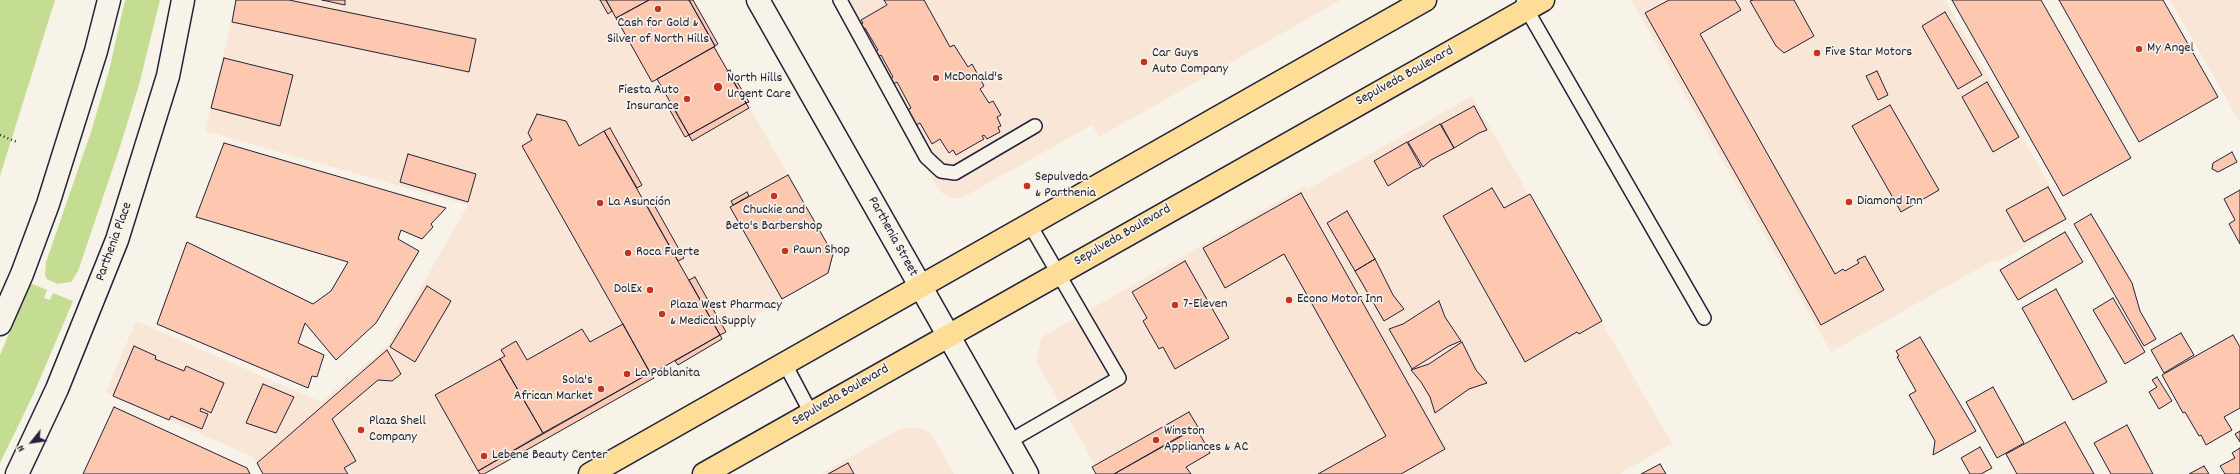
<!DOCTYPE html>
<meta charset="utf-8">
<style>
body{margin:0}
#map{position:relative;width:2240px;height:474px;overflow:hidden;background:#f7f3e8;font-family:Dekko,sans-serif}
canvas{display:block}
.north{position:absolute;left:12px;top:422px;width:40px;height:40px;-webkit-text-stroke:3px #f7f3e8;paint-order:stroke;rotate:240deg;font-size:11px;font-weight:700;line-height:16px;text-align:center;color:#22223b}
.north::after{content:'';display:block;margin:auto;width:14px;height:18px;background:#22223b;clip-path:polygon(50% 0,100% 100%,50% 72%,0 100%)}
</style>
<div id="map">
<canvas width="2240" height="474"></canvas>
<div class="north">N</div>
</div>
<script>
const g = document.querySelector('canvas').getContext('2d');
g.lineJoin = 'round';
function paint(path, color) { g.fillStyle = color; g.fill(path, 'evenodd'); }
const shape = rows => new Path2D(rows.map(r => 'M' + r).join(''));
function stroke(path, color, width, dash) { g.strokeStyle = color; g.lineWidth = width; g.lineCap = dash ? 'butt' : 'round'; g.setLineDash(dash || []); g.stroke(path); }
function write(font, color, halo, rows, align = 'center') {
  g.font = font + ' Dekko,sans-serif'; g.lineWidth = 3.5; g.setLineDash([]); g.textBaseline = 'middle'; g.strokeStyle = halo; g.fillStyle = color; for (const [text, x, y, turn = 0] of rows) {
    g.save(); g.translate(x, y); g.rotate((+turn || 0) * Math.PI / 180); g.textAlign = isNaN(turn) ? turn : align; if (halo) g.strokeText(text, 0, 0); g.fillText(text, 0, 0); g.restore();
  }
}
const built = shape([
 [236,0,689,0,800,196,828,273,749,319,472,474,263,474,253,457,106,392,136,321,321,402,387,346,468,205,205,131],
 [831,0,1341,0,1099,137,1092,125,967,195,959,198,952,198,943,194,936,185],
 [1631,0,1945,0,2068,218,2015,253,2002,259,1988,263,1831,352],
 [2170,0,2240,0,2240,121,2239,121],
 [1472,96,1672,444,1619,474,1096,474,1092,467,1095,465,1036,361,1042,337,1305,186,1308,189],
 [910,427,925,430,931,434,954,474,821,474,900,429]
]);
const green = shape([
 [0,0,55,0,0,176],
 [125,0,160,0,139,85,118,153,78,271,71,282,57,284,47,279,45,275,46,262,91,132,109,71],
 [30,283,47,290,44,298,50,300,53,293,73,301,34,393,0,463,0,355]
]);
const building = shape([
 [236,0,289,0,476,39,469,72,232,22,236,0],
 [322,0,345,0,345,5,322,0],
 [600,0,606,0,612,11,608,14,600,0],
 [606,0,649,0,616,18,606,0],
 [649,0,689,0,715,46,652,82,616,18,649,0],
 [689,0,693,0,718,44,715,46,689,0],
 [884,0,924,0,950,47,954,45,968,67,972,64,984,86,980,89,989,103,993,101,1001,115,997,117,1001,126,998,127,1000,132,987,139,984,135,982,136,984,139,956,155,953,150,949,153,940,139,932,144,920,123,916,125,907,110,911,108,897,82,893,84,890,79,893,77,881,55,877,57,874,52,878,50,865,28,861,30,859,26,863,23,861,20,887,5,884,0],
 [1669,0,1735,0,1741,10,1700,34,1835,274,1843,269,1845,271,1859,263,1857,260,1865,256,1884,290,1821,325,1645,13,1669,0],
 [1753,0,1794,0,1814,36,1784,53,1776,46,1750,1,1753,0],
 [1952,0,2041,0,2131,158,2063,196,1952,0],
 [2059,0,2163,0,2218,97,2139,142,2059,0],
 [1945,12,1982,75,1958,89,1922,26,1945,12],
 [714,47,746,103,689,135,657,79,714,47],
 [224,58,293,75,280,126,211,108,224,58],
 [730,70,749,102,746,103,727,71,730,70],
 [1877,71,1888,95,1878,100,1866,76,1877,71],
 [1987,82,2019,137,1993,152,1962,97,1987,82],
 [671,103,689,135,685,137,667,105,671,103],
 [746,103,749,108,692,141,689,135,746,103],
 [1890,105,1939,190,1901,212,1852,126,1890,105],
 [1474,106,1487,130,1479,133,1454,148,1441,124,1474,106],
 [537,114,566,121,579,146,604,131,720,335,651,374,522,146,532,140,528,133,537,114],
 [1440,124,1454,148,1431,160,1423,167,1408,142,1440,124],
 [610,128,642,185,637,188,604,131,610,128],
 [1407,142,1421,167,1414,170,1388,186,1374,161,1407,142],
 [224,143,446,208,431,224,433,227,422,239,401,230,398,239,419,251,376,323,336,360,305,323,298,343,324,355,317,377,312,376,308,388,157,324,187,242,313,304,331,291,348,262,196,217,224,143],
 [2232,152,2237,162,2218,172,2212,169,2213,163,2232,152],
 [408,154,476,174,468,202,400,182,408,154],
 [788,175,833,254,828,273,782,299,730,207,788,175],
 [2048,187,2066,219,2024,242,2006,210,2048,187],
 [1492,188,1504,208,1530,194,1602,321,1579,334,1577,332,1525,362,1443,216,1492,188],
 [2240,190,2240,244,2229,224,2235,220,2224,199,2240,190],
 [747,192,749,196,733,205,731,201,747,192],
 [1301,193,1445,449,1401,474,1318,474,1386,436,1284,254,1225,288,1203,248,1301,193],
 [653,203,684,258,678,261,647,206,653,203],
 [1347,211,1375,259,1355,271,1327,223,1347,211],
 [2091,214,2132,283,2140,311,2156,339,2144,346,2074,224,2091,214],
 [2065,232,2083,262,2018,300,2000,270,2065,232],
 [1375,259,1393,295,1404,309,1384,321,1355,271,1375,259],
 [1185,261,1229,338,1175,369,1163,347,1159,349,1143,321,1147,318,1132,292,1185,261],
 [695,277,726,332,720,335,689,280,695,277],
 [427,286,451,301,415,362,390,347,427,286],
 [2056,289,2107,382,2073,400,2022,308,2056,289],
 [2113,298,2145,352,2125,364,2093,310,2113,298],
 [1439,301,1445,317,1461,341,1449,346,1412,369,1389,329,1403,324,1439,301],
 [623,324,650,373,543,433,500,359,505,356,501,350,516,341,527,360,582,329,590,342,623,324],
 [2181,333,2194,355,2164,373,2151,350,2181,333],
 [720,335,722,339,678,365,675,361,720,335],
 [2233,335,2240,347,2240,408,2224,417,2232,430,2206,445,2201,435,2199,436,2185,412,2183,413,2162,375,2233,335],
 [1920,337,1976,431,1933,455,1935,441,1909,395,1916,391,1897,357,1899,356,1896,351,1920,337],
 [1462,342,1476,370,1487,383,1469,389,1435,413,1430,397,1421,382,1411,370,1429,364,1462,342],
 [134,346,156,356,155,359,184,371,186,366,224,383,211,413,201,408,200,411,208,414,202,429,171,416,169,420,113,396,134,346],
 [387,350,401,374,392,381,378,380,332,419,356,461,344,468,348,474,263,474,257,463,387,350],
 [500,359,543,433,478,471,435,395,500,359],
 [650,373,654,378,484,474,480,474,478,471,650,373],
 [2157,377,2172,401,2159,409,2149,392,2157,387,2152,380,2157,377],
 [263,384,294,397,276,433,246,423,263,384],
 [1993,387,2024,443,1997,458,1966,402,1993,387],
 [114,407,247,468,250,474,83,474,114,407],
 [1189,412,1198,427,1114,474,1096,474,1092,467,1189,412],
 [2065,422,2094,474,2017,474,2006,454,2065,422],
 [2127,425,2153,474,2111,474,2094,443,2127,425],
 [1196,427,1210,453,1186,467,1191,474,1114,474,1196,427],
 [2240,431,2240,442,2235,434,2240,431],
 [1980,447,1992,468,1981,474,1970,474,1961,458,1980,447],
 [2240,448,2240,474,2225,474,2220,466,2235,458,2232,453,2240,448],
 [848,463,854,474,828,474,848,463],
 [1660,464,1666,474,1641,474,1660,464],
 [2204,466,2209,474,2189,474,2204,466]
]);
const path = shape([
 [0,135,17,142]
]);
const lane = shape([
 [840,0,926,157,941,171,955,173,1035,126],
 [1523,3,1704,318],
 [785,364,811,413],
 [1008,442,1119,378,1030,225]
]);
const secondary = shape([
 [758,0,1027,474],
 [0,324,22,274,48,204,96,51,109,0],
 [17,474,57,389,117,240,168,76,183,0]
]);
const primary = shape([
 [590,474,1425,0],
 [704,474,1543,0]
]);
const markers = [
 [658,9,4,"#c8321e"],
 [2139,49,4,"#c8321e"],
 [1817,53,4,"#c8321e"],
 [1144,62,4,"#c8321e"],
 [936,78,4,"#c8321e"],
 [718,87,5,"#c8321e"],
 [687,99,4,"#c8321e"],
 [1027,186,4,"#c8321e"],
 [774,196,4,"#c8321e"],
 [1849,202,4,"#c8321e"],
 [600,203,4,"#c8321e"],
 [785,251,4,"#c8321e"],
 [628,253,4,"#c8321e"],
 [650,290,4,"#c8321e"],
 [1289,300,4,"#c8321e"],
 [1175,305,4,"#c8321e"],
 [662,314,4,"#c8321e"],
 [627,374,4,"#c8321e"],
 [601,389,4,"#c8321e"],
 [361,430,4,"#c8321e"],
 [1156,440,4,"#c8321e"],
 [484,456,4,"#c8321e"]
];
const poiNames = [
 ["Cash for Gold &",658,24,"center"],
 ["Silver of North Hills",658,40,"center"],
 ["My Angel",2147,49],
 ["Five Star Motors",1825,53],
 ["Car Guys",1152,54],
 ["Auto Company",1152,70],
 ["McDonald's",944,78],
 ["North Hills",727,79],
 ["Urgent Care",727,95],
 ["Fiesta Auto",679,91,"right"],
 ["Insurance",679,107,"right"],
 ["Sepulveda",1035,178],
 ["& Parthenia",1035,194],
 ["Diamond Inn",1857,202],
 ["La Asunción",608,203],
 ["Chuckie and",774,211,"center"],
 ["Beto's Barbershop",774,227,"center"],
 ["Pawn Shop",793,251],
 ["Roca Fuerte",636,253],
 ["DolEx",642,290,"right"],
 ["Econo Motor Inn",1297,300],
 ["7-Eleven",1183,305],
 ["Plaza West Pharmacy",670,306],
 ["& Medical Supply",670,322],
 ["La Poblanita",635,374],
 ["Sola's",593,381,"right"],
 ["African Market",593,397,"right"],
 ["Plaza Shell",369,422],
 ["Company",369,438],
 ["Winston",1164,432],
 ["Appliances & AC",1164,448],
 ["Lebene Beauty Center",492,456]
];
const streetNames = [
 ["Sepulveda Boulevard",1405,77,-29],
 ["Sepulveda Boulevard",1123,236,-30],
 ["Parthenia Street",892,237,61],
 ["Parthenia Place",115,242,-70],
 ["Sepulveda Boulevard",841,396,-30]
];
paint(built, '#f9e6d7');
paint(green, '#c5dd93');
paint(building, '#fec8b0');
stroke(building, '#22223b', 1);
stroke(lane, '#22223b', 16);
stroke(secondary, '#22223b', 25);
stroke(primary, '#22223b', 25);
stroke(path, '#22223b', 2.5, [1, 3]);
stroke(lane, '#f7f3e8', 13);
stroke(secondary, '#f7f3e8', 22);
stroke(primary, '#fedd96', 22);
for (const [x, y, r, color] of markers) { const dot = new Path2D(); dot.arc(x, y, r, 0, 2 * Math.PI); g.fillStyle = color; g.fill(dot); stroke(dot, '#f7f3e8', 1.5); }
write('14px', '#22223b', '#f7f3e8', poiNames, 'left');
write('14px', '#22223b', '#f7f3e8', streetNames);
</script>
